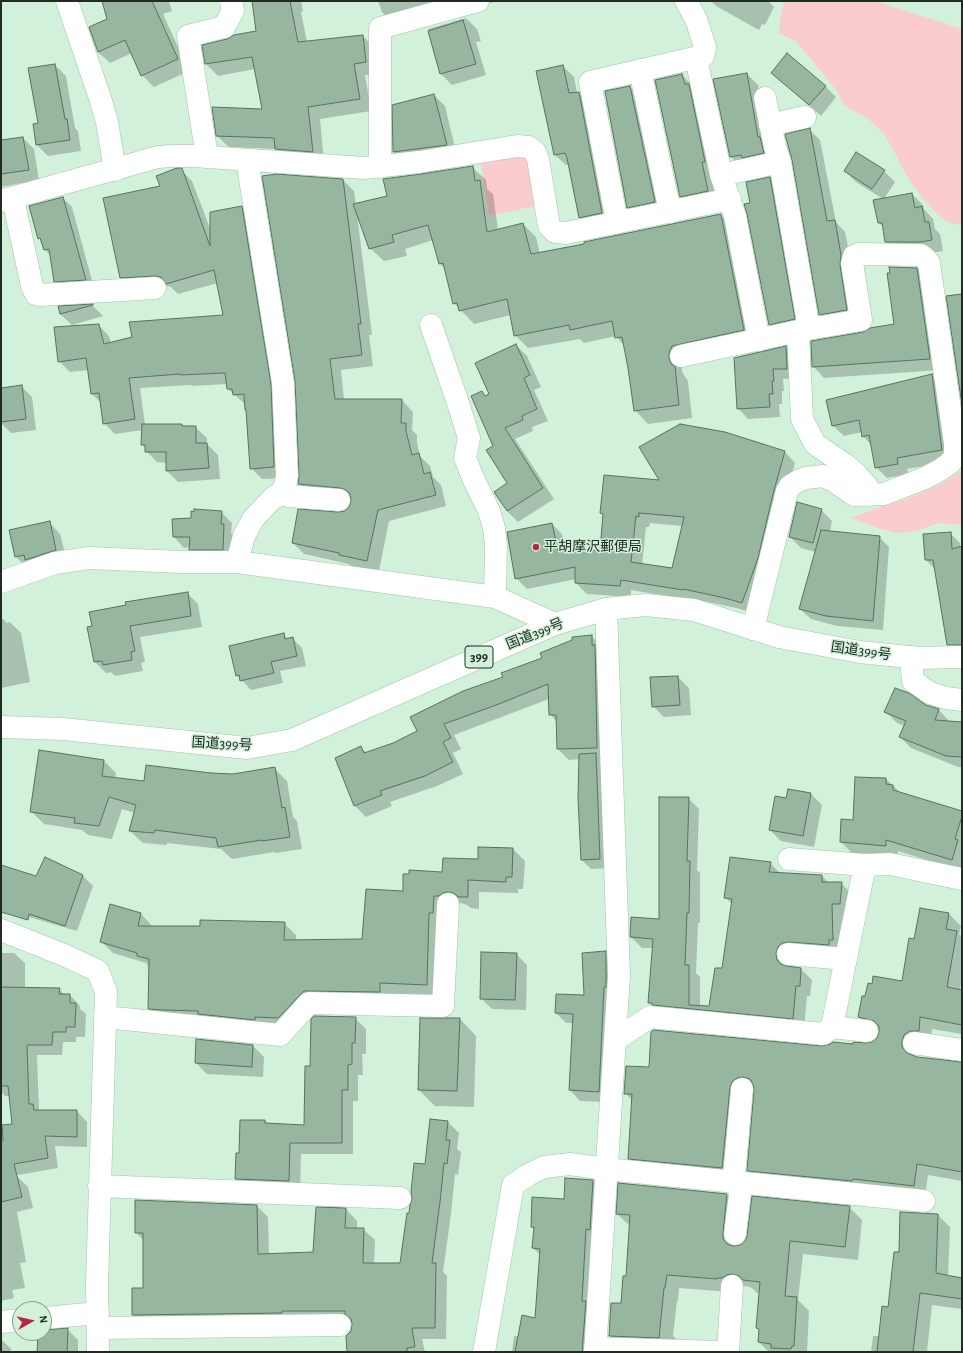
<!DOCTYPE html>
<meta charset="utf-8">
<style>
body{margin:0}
#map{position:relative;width:963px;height:1353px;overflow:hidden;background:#d2f1da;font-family:"Alegreya Sans",sans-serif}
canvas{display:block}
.frame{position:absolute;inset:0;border:2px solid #202c23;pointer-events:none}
.north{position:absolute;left:12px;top:1301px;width:40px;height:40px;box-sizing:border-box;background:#d2f1da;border:1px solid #8ba291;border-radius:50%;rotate:82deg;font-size:11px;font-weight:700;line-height:16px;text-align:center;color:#202c23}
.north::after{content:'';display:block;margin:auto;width:14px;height:18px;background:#b72642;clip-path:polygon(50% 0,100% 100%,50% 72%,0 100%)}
</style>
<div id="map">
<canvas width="963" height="1353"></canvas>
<div class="frame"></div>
<div class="north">N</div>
</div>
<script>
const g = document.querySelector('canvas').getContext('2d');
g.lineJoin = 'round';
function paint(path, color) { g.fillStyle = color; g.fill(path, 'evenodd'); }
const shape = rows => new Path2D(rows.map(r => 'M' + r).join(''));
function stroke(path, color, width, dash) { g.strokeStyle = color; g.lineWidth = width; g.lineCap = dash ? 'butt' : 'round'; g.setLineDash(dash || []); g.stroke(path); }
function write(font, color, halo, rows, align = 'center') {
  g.font = font + ' "Alegreya Sans","Noto Sans JP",sans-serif'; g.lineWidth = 3; g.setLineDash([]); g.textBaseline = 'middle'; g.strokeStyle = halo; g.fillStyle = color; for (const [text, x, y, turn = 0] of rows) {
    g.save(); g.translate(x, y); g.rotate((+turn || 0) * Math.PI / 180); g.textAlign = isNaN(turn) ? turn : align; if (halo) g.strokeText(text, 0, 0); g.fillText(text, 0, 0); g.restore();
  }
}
const green = shape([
 [784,1,876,1,962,29,962,225,950,223,937,214,920,195,908,178,884,133,868,119,844,105,837,91,796,41,779,33,780,21],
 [512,151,527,160,535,206,489,216,480,158],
 [962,470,962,525,938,523,916,531,897,533,881,529,851,518,880,507,912,497,943,483]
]);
const shadow = shape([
 [103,1,169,1,172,11,163,14,189,71,154,87,142,75,132,53,110,63,98,52,108,19],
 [255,1,301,1,303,11,301,12,307,42,363,36,374,48,377,74,365,75,371,111,320,119,324,163,288,160,276,149,229,147,217,136,263,110,255,69,218,76,206,64,203,46,257,32],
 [378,1,501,1,489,3,435,18,396,26,382,12],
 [711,1,768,1,774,7,765,25,762,24,759,30,716,6],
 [466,18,477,29,481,41,476,42,486,75,452,85,441,74,428,29],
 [55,65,66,76,75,128,78,131,81,151,48,156,37,145,39,124],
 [563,66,574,77,577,93,579,93,589,103,613,223,590,228,579,217,570,165,566,165,555,155],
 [772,73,825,86,836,97,821,116],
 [747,74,758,85,769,147,771,149,754,168,742,168,731,157,714,80],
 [682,75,693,86,718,202,692,207,680,196],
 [630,87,641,98,666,213,639,218,628,207,606,92],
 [434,95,445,106,457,156,405,163,394,152],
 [809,129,820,140,836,222,845,232,852,267,857,321,831,325,820,314],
 [23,138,34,149,39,180,1,187,1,142],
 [472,167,486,180,487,189,493,194,498,230,523,224,536,237,540,254,721,215,734,228,757,343,682,366,682,372,688,381,692,418,648,424,635,410,625,347,616,336,584,343,580,339,528,348,515,335,511,315,474,324,454,303,445,269,439,263,433,240,405,249,407,256,384,261,370,248,357,214,372,335,369,335,373,366,341,370,344,400,402,400,413,412,412,430,417,435,417,443,420,456,430,466,433,477,441,485,446,506,389,521,379,571,351,566,349,564,304,554,293,543,338,513,345,512,350,508,352,499,311,495,299,484,343,180,354,191,356,205,389,197],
 [181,170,192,181,211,231,241,207,252,218,285,478,262,479,251,468,247,411,246,405,228,389,227,384,192,386,191,385,140,388,145,425,182,425,183,427,195,427,207,438,207,444,218,455,220,479,178,482,167,471,167,463,157,462,146,451,146,448,142,445,143,430,115,434,104,423,102,404,92,394,89,370,70,372,59,361,98,325,109,336,111,343,224,316,218,283,178,294,171,287,166,286,132,288,121,277,161,186],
 [845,171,884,171,895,182,884,199,912,194,923,205,924,209,933,219,935,229,940,234,943,251,932,253,897,253,886,241,884,227,879,223,883,199,856,182],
 [770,178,786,195,811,335,786,341,770,324,751,204],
 [63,198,72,207,94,288,64,290,55,281,52,257,45,250,42,241,39,238],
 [916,268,927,280,941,370,824,378,813,366,863,333,896,325],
 [93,306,103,316,72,325,60,314,59,307],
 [516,345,527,356,541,387,534,390,548,421,532,427,533,431,515,439,554,499,518,522,507,511,508,484,495,446,481,392,486,397,491,395],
 [786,347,796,358,797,378,783,379,784,391,782,391,782,404,779,404,780,417,748,419,738,408],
 [932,375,943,386,953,461,907,469,909,474,887,478,876,467,872,446,863,436,862,432,844,436,832,425],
 [21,386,32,397,36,430,11,433,1,423,1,389],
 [785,452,795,463,753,613,736,608,694,599,693,600,631,590,631,597,587,594,576,583,576,579,527,589,516,578,552,524,562,534,566,552,601,551,604,515,601,513,661,482],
 [650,523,683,526,673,569,642,565,646,527,649,527],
 [821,510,832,521,830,532,879,537,889,547,883,630,837,626,811,619,800,609,816,552,801,548,790,537],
 [221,512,232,523,231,533,234,536,233,560,200,560,190,549,190,547,184,548,174,537,173,520,192,519],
 [49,522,60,534,67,561,27,568,16,557,10,531],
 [950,533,960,543,960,548,962,547,962,625,935,569,926,560],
 [187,593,198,604,202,627,140,637,145,662,141,663,143,671,115,676,111,672,106,673,95,662,89,628],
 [1,619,3,619,7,623,10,622,21,633,30,682,1,688],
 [284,635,288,639,292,638,302,648,306,666,280,671,283,683,251,690,237,675],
 [591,636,602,647,608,758,600,759,605,764,609,868,591,869,582,860,580,759,569,760,558,749,557,722,550,714,549,699,454,735,461,749,453,753,463,774,437,786,390,802,392,806,366,817,355,806,336,758,361,748,367,753,393,744,418,731,504,678],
 [678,677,689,688,691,715,664,717,653,706],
 [926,706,939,710,950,722,962,723,962,767,958,767,911,748,900,737,904,726,897,723,886,712],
 [104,761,116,773,115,779,145,783,233,775,274,768,287,781,293,817,297,821,302,849,276,853,274,852,232,859,221,849,167,843,167,845,143,843,130,831,135,813,122,809,112,839,88,835,82,830,44,824,32,812],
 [856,778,886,779,901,793,962,812,962,871,898,851,898,858,853,854,841,842,854,821],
 [811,794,822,805,814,847,781,841,770,830,787,799],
 [688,798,699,809,697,870,700,873,700,923,698,923,696,973,700,977,700,1006,710,1007,723,969,732,904,725,897,770,863,781,874,822,876,829,883,841,883,852,894,851,914,843,914,844,950,788,958,787,967,801,969,812,980,810,996,807,996,804,1029,660,1013,649,1002,653,948,642,948,631,937,660,920],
 [513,849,525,861,523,889,518,889,518,893,479,892,479,909,471,908,467,905,461,903,455,904,438,996,317,1003,290,1030,161,1020,149,1008,149,967,146,963,113,953,101,941,110,906,141,914,153,927,201,927,284,923,296,935,296,941,363,940,404,892,443,873],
 [1,866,37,877,82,875,93,886,77,931,1,909],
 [921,909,949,914,961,926,959,934,962,937,962,977,960,990,962,991,962,1034,932,1029,931,1043,913,1053,914,1057,962,1063,962,1181,928,1175,925,1197,760,1182,748,1170,755,1088,748,1089,734,1179,641,1170,629,1158,633,1101,625,1093,649,1068,822,1047,873,1043,878,1039,880,1031,870,1029,859,1017,866,998,872,985,902,983,915,941],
 [605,952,616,963,609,1102,580,1101,570,1090,573,1023,566,1023,556,1013,585,996],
 [1,953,14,953,25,963,25,988,59,989,65,995,70,995,80,1006,80,1009,86,1014,85,1037,76,1037,76,1042,63,1042,62,1055,37,1055,39,1110,77,1111,87,1122,87,1147,55,1146,58,1168,18,1175,7,1165,13,1124,10,1096,5,1096,1,1092],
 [516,954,527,965,526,1010,492,1009,481,998],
 [355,1018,366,1029,366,1054,362,1054,363,1075,358,1075,358,1101,353,1101,353,1154,301,1154,300,1192,247,1190,236,1178,240,1154,265,1121,268,1124,305,1126,311,1067],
 [460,1019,476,1036,474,1107,435,1106,419,1090],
 [253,1046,264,1057,263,1077,207,1074,196,1063],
 [448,1122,459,1133,457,1149,461,1152,458,1175,455,1174,451,1214,443,1272,447,1276,446,1339,422,1339,425,1352,353,1352,353,1322,293,1322,144,1326,133,1315,144,1289,144,1241,136,1232,257,1206,268,1217,269,1255,314,1253,346,1209,357,1221,357,1229,363,1229,375,1240,374,1264,401,1264,410,1215,426,1166],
 [17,1176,28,1187,33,1208,17,1212,26,1262,20,1263,25,1288,12,1290,14,1298,1,1301,1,1180],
 [566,1179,593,1181,607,1195,597,1352,512,1352,514,1336,519,1336,536,1319,540,1255,533,1248,534,1230,532,1227,565,1200],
 [727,1195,740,1208,735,1247,849,1207,862,1220,858,1260,803,1254,798,1300,809,1311,807,1352,769,1352,759,1342,760,1331,757,1328,760,1293,757,1293,752,1288,747,1286,740,1287,730,1292,679,1288,678,1301,677,1301,673,1336,680,1342,623,1348,610,1335,622,1304,627,1278,630,1226,617,1214],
 [938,1215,950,1227,948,1276,962,1279,962,1309,932,1305,927,1352,871,1352,873,1336,880,1336,888,1308,900,1253],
 [67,1329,78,1340,78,1352,38,1352,39,1333,44,1333,44,1331],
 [1,1339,11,1349,11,1352,1,1352]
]);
const building = shape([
 [102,1,152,1,178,59,141,76,125,40,98,52,89,27,107,19,102,1],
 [252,1,290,1,298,42,363,35,366,62,354,64,360,99,308,107,313,152,275,149,274,138,216,136,212,107,262,109,252,57,205,64,202,45,227,39,234,35,256,31,252,1],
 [463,20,476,64,440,74,428,31,463,20],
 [787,53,826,86,809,105,771,73,787,53],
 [55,64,65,119,67,119,70,140,36,145,33,124,38,123,28,68,55,64],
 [563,65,569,93,579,92,602,213,579,218,567,158,565,153,554,155,536,71,563,65],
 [747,73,758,137,760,137,764,153,742,158,741,155,730,157,713,79,747,73],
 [682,74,685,84,689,84,705,162,702,162,708,191,680,197,655,80,682,74],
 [630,86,655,202,627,208,605,91,630,86],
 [434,94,447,145,393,152,392,105,434,94],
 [810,128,827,221,835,220,841,255,840,265,847,310,819,315,792,160,785,134,810,128],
 [23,137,29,170,1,174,1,140,23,137],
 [856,152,885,170,872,189,844,171,856,152],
 [473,166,475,181,480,180,487,232,523,223,531,254,584,244,584,242,721,214,744,330,672,346,669,353,669,358,671,364,675,366,679,405,634,411,628,368,622,337,615,338,612,321,570,330,569,325,514,336,507,299,459,311,457,303,453,304,443,263,439,264,428,225,392,235,394,242,369,249,353,204,387,196,383,179,421,174,473,166],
 [177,168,182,168,210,246,210,212,242,206,271,384,274,467,250,469,246,410,245,410,244,394,233,395,232,389,227,389,225,373,180,375,180,374,129,378,135,419,103,424,99,393,91,394,86,358,58,362,54,327,99,324,104,344,132,337,129,322,223,315,214,270,166,284,161,277,155,276,120,278,103,198,160,186,156,176,177,168],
 [276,174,343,179,361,324,358,324,362,355,330,359,335,399,402,399,401,423,406,423,406,431,412,455,419,453,424,474,430,472,436,495,378,510,367,561,339,555,339,553,292,543,298,509,338,512,345,511,349,507,351,501,350,494,346,490,340,488,298,484,299,475,295,381,262,176,276,174],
 [770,177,795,319,769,325,747,214,744,204,750,203,746,182,770,177],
 [912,193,915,208,922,206,925,222,929,222,932,240,920,242,885,242,882,223,878,223,873,200,912,193],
 [63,197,86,280,54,282,49,249,44,250,40,238,38,239,29,206,63,197],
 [889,267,917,268,930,359,812,367,811,341,863,332,870,328,894,324,887,273,890,273,889,267],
 [962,294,962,405,946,296,962,294],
 [93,304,93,305,60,314,58,306,93,304],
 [516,344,530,375,524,378,537,409,522,416,523,420,505,428,543,488,507,511,494,492,507,483,486,450,493,446,471,396,482,391,485,396,489,394,475,363,516,344],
 [786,346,787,369,773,369,774,381,772,381,773,394,769,394,770,407,737,409,734,358,786,346],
 [932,374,942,450,897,458,898,464,875,468,869,435,862,437,859,420,832,426,826,400,932,374],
 [22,385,26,419,1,422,1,388,22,385],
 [142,424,182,424,182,426,196,426,196,443,207,443,209,468,166,471,166,452,145,452,145,445,141,445,142,424],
 [680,424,725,432,785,451,773,494,758,558,742,603,725,598,683,589,683,590,621,580,620,586,575,583,575,567,515,579,507,532,552,523,558,551,600,550,603,514,600,513,604,475,659,480,639,447,680,424],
 [639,513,684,517,672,568,631,562,636,516,639,517,639,513],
 [797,502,822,509,813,543,789,537,797,502],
 [194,509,222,511,221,524,224,524,223,550,189,550,190,537,173,537,172,519,191,518,191,511,194,512,194,509],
 [50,521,56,550,25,560,24,555,15,557,9,530,50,521],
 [821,530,880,536,873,621,826,616,799,609,821,530],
 [951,532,952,549,962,546,962,645,947,645,933,560,925,560,923,534,951,532],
 [188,592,191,616,130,626,135,651,131,652,132,660,103,665,102,661,94,662,87,627,92,626,89,612,126,605,125,602,188,592],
 [284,633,285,639,293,637,297,656,271,662,274,673,240,681,239,675,236,676,229,646,284,633],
 [592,635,592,645,595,645,597,748,557,749,556,715,549,715,548,684,499,704,444,724,451,738,443,742,453,762,425,776,380,791,382,795,354,806,335,758,361,746,364,753,393,743,417,731,410,717,463,691,503,677,501,673,542,658,540,653,572,640,572,637,592,635],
 [678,676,680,705,652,707,650,677,678,676],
 [895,688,909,693,926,705,939,709,935,720,962,722,962,757,946,756,899,737,906,721,884,712,895,688],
 [39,750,104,760,102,776,144,781,146,765,211,773,233,774,275,767,282,808,285,807,290,837,262,841,262,840,218,847,216,838,155,830,154,833,129,831,136,805,109,797,99,826,74,823,75,818,30,812,39,750],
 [596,753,600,859,581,860,578,798,579,754,596,753],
 [855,777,886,778,886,784,893,785,893,790,962,811,962,816,955,839,958,840,952,860,886,840,886,846,840,842,841,819,853,820,855,777],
 [788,789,811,793,803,836,769,830,775,796,786,798,788,789],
 [659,797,689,797,687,861,690,861,689,913,687,913,685,965,689,965,689,1005,709,1006,715,968,722,968,732,899,724,898,730,857,771,862,769,872,822,875,822,882,842,882,840,904,832,904,833,940,829,940,829,945,789,942,782,943,778,947,776,953,777,960,781,964,787,966,801,968,800,986,796,986,793,1019,652,1005,652,1003,648,1003,653,939,630,937,631,917,659,919,659,797],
 [478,847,513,848,512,877,506,877,506,882,468,880,468,897,458,897,454,893,448,892,443,893,439,896,434,896,433,913,429,913,427,985,380,983,380,992,304,991,300,995,278,1018,255,1017,255,1020,198,1014,198,1011,164,1010,148,1009,149,959,137,956,137,953,100,942,110,904,141,913,138,926,200,926,200,920,285,922,284,940,362,939,366,889,403,891,403,874,409,874,409,870,442,872,443,858,478,859,478,847],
 [45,857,83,875,65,926,29,914,28,920,1,912,1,865,36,876,45,857],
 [920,908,949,913,946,929,957,931,947,987,962,990,962,1025,920,1017,919,1031,910,1031,904,1035,902,1041,902,1047,907,1053,917,1057,962,1062,962,1172,917,1164,914,1186,853,1179,852,1181,747,1171,754,1090,753,1084,750,1079,743,1077,737,1078,732,1082,730,1088,722,1168,628,1159,632,1094,624,1094,626,1066,649,1067,651,1032,653,1030,822,1046,830,1044,833,1042,853,1044,853,1042,866,1043,872,1042,877,1038,879,1032,879,1026,874,1021,858,1017,862,996,865,996,868,983,872,984,873,976,902,981,909,938,914,939,920,908],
 [606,951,606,987,604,987,599,1092,569,1090,573,1014,555,1013,556,994,584,995,582,953,606,951],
 [481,952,517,953,515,1000,480,999,481,952],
 [1,987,60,988,59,994,70,994,70,1003,76,1003,75,1027,66,1027,66,1032,53,1032,52,1045,27,1045,29,1104,33,1104,34,1110,77,1110,77,1137,45,1136,48,1158,14,1164,22,1197,1,1202,1,1141,3,1141,2,1125,12,1124,8,1086,1,1086,1,987],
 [314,1016,356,1017,355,1043,352,1043,352,1064,348,1065,348,1090,342,1090,342,1143,290,1143,289,1181,235,1179,236,1153,239,1153,240,1120,265,1120,265,1123,304,1125,305,1066,310,1066,311,1019,314,1016],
 [420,1018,460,1018,457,1091,418,1090,420,1018],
 [196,1039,253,1045,252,1067,195,1063,196,1039],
 [430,1119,448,1121,446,1140,450,1140,447,1164,444,1163,440,1202,432,1263,436,1263,435,1328,412,1328,415,1347,407,1348,407,1352,347,1352,346,1336,351,1331,352,1324,351,1319,345,1314,345,1311,282,1311,282,1313,132,1315,132,1288,143,1288,143,1233,135,1233,135,1200,257,1205,258,1254,313,1252,316,1207,346,1208,345,1228,364,1228,363,1263,400,1263,407,1213,409,1213,410,1205,412,1199,411,1192,414,1163,425,1164,430,1119],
 [565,1178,593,1180,590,1230,586,1229,582,1301,586,1301,582,1352,515,1352,522,1315,535,1318,540,1249,532,1248,534,1227,531,1227,532,1197,564,1199,565,1178],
 [618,1183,727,1194,723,1233,723,1239,727,1244,734,1246,740,1245,745,1241,747,1236,752,1196,850,1206,845,1247,790,1241,785,1296,797,1297,794,1346,792,1346,791,1349,771,1348,771,1344,758,1342,759,1329,756,1328,760,1282,743,1280,739,1276,733,1274,727,1275,722,1278,717,1278,717,1279,667,1275,665,1288,664,1288,659,1338,609,1336,611,1303,621,1303,623,1276,626,1276,630,1215,616,1214,618,1183],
 [900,1212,938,1214,936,1273,962,1278,962,1299,920,1293,913,1352,877,1352,882,1306,888,1307,894,1252,899,1252,900,1212],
 [68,1328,67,1352,37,1352,38,1333,44,1333,44,1330,68,1328]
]);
const minor = shape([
 [67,1,101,101,107,122,115,170],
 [696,58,721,175,735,216,759,340],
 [640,70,670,212],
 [765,98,775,147,780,162,809,329],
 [770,125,805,117],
 [207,157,188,36,224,27,233,11,231,1],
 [380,167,380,28,478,1],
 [721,175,780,162],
 [13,199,32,286,36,294,40,295,155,288],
 [1,201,158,157,170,156,194,156,364,168,419,162,517,146,529,147,535,152,538,159,549,226,555,232,566,233,730,199],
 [617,222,590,82,703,56,705,47,696,19,686,1],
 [431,325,457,400,469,438,465,458,473,478,489,511,494,528,496,544,495,597],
 [798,331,802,419,815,444,847,466,858,476,867,486,870,495],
 [681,356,803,330,861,320,852,263,854,256,859,254,921,255,926,259,929,263,955,444,955,456,950,463,940,470,925,478,884,494,854,495,834,481,823,476,806,478,798,481,790,486,787,491,753,629],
 [281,493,288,496,339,500],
 [237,562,244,536,253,519,272,499,281,493,285,486,287,476,283,383,247,160],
 [1,582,55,563,89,558,182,562,237,562,495,597,555,624],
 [911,657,913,681,930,693,946,698,962,700],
 [789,859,865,865,890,864,962,879],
 [865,865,832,1027,867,1031],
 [1,930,64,955,98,971,106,992,97,1283,98,1352],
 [788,954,846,959],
 [105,1017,280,1035,309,1003,443,1006,448,904],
 [615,1040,650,1017,823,1034,832,1027],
 [914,1043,962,1050],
 [99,1186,400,1198],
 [735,1234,740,1193,734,1176,742,1089],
 [44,1318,98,1313],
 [1,1322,20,1320],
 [98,1328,340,1325],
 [595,1348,717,1352],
 [484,1352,513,1185,528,1175,544,1167,570,1164,606,1169,924,1201],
 [595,1352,619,976,606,609],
 [728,1352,732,1286]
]);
const trunk = shape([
 [1,727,63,729,247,748,292,740,555,624,606,609,645,605,694,610,779,637,860,652,918,658,962,657]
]);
const markers = [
 [536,547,4,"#b72642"]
];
const shields = [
 [479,657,28]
];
const shieldNames = [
 ["399",479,657]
];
const poiNames = [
 ["平胡摩沢郵便局",544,547]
];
const streetNames = [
 ["国道399号",535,634,-22],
 ["国道399号",861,651,8],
 ["国道399号",222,744,3]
];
paint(green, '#fbcccd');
paint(shadow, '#0003');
paint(building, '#97b6a0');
stroke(building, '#56725e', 1);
stroke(minor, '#a3c2ab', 23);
stroke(trunk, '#a3c2ab', 23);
stroke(minor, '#fff', 22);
stroke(trunk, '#fff', 22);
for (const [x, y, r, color] of markers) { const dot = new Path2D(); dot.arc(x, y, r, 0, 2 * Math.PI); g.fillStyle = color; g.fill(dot); stroke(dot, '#d2f1da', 1.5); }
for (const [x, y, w] of shields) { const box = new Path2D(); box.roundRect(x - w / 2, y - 11, w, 22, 3); g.fillStyle = '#d2f1da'; g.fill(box); stroke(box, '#202c23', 1); }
write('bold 13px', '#202c23', null, shieldNames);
write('14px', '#202c23', '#d2f1da', poiNames, 'left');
write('14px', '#202c23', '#d2f1da', streetNames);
</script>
